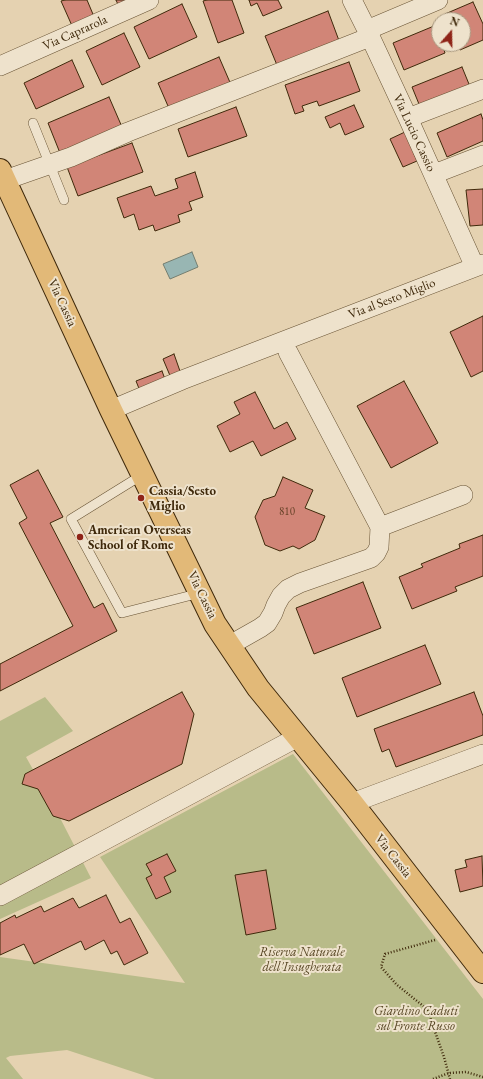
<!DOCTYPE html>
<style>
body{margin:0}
#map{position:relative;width:483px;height:1079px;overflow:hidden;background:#e5d2b1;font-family:"EB Garamond",serif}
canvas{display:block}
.north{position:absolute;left:431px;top:12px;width:40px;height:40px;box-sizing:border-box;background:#eee2cc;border:1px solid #a8987f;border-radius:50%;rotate:20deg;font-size:11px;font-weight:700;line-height:16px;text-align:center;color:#3f290b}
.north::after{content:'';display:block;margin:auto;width:14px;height:18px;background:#8f2418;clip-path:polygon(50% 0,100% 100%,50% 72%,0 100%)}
</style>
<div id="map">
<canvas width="483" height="1079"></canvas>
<div class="north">N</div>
</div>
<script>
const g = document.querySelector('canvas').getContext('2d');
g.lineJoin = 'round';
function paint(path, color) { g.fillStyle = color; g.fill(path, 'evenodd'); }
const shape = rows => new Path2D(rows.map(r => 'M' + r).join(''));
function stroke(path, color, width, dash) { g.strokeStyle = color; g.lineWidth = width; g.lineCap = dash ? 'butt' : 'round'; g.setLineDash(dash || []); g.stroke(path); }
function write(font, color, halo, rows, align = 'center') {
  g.font = font + ' "EB Garamond",serif'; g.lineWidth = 4; g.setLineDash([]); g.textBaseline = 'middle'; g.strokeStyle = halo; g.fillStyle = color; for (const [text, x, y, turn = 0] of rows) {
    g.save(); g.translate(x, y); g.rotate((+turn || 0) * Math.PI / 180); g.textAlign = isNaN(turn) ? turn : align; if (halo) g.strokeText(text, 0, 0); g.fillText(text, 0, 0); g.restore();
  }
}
const green = shape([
 [45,697,73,731,26,757,59,816,91,878,0,919,0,721],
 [293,754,483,999,483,1079,155,1079,67,1050,10,1056,6,1058,23,1079,0,1079,0,957,185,983,100,857]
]);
const water = shape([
 [192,252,198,267,170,279,163,264,192,252]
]);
const building = shape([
 [65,0,87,0,95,19,73,28,61,1,65,0],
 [116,0,138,0,120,9,116,0],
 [207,0,232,0,244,33,218,43,203,1,207,0],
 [249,0,278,0,282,8,263,16,257,3,251,6,249,0],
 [473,2,483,24,483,40,460,50,458,44,463,44,463,20,447,20,445,14,473,2],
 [182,4,197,37,149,59,134,27,182,4],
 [328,11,341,46,279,70,265,36,328,11],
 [434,26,439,37,439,44,442,44,445,53,404,70,393,43,434,26],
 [124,33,140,67,102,85,86,51,124,33],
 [219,57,232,87,171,113,158,83,219,57],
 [72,60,84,87,36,109,24,83,72,60],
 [349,62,360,91,319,106,317,101,302,106,304,111,295,114,285,85,349,62],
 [462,67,471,89,421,109,412,87,462,67],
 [109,97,122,127,60,153,48,123,109,97],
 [354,105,364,127,345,135,340,123,330,128,325,117,354,105],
 [236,107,247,136,188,157,178,129,236,107],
 [481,114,483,120,483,141,447,157,437,133,481,114],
 [405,132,417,161,403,167,390,139,405,132],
 [132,143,143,172,78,196,67,167,132,143],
 [195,172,203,197,189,202,192,210,178,215,180,222,155,231,153,225,139,230,134,214,124,218,117,198,151,186,155,196,178,188,175,179,195,172],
 [483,189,483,225,470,226,466,190,483,189],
 [483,316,483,371,471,377,450,332,483,316],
 [174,354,181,374,171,378,163,359,174,354],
 [162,371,166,382,140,391,136,381,162,371],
 [404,381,438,443,391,468,357,406,404,381],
 [255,392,274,429,287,422,296,439,261,456,253,441,230,452,217,426,240,414,234,402,255,392],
 [38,470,63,517,50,523,94,608,103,603,117,631,0,691,0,664,73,626,19,523,27,518,10,485,38,470],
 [283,477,313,490,305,508,325,516,315,540,299,549,293,546,280,551,265,545,255,517,263,500,275,496,283,477],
 [483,535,483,576,455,587,457,591,412,609,399,577,423,567,421,564,460,548,459,544,483,535],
 [363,582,381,628,314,654,296,608,363,582],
 [425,645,441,684,357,717,342,678,425,645],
 [182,692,194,714,182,764,69,821,53,816,38,789,22,784,25,774,182,692],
 [474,692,483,716,483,735,396,767,389,749,382,752,374,729,474,692],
 [167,854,176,871,164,877,171,892,156,899,146,878,152,875,146,864,167,854],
 [482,856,483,886,460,892,455,870,467,867,465,860,482,856],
 [266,870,276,929,246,935,235,875,266,870],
 [106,895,120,923,130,918,148,953,124,965,117,951,111,954,104,940,85,950,81,941,34,964,24,944,0,955,0,923,15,915,16,918,41,906,44,912,73,898,79,908,106,895]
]);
const path = shape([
 [435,940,385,954,381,967,397,985,427,1009,444,1057,450,1079],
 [433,1079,449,1073,466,1072,483,1077]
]);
const service = shape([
 [33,123,64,200],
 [142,475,71,519,122,613,200,593]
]);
const minor = shape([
 [352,0,367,30,408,118,475,267],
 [367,30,438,0],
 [0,66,149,0],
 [408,118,483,89],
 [434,174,483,155],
 [5,180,71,157,128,132,370,37],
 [288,352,380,527,463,495],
 [111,410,182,380,483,264],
 [230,645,260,628,267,623,273,613,276,605,281,596,288,589,300,583,371,558,376,553,379,547,380,527],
 [352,803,483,754],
 [0,896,298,737]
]);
const primary = shape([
 [0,170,111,410,215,624,258,688,352,803,483,972]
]);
const markers = [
 [141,498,4,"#8f2418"],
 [80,537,4,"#8f2418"]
];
const numberNames = [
 ["810",287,512]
];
const streetNames = [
 ["Via Caprarola",75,33,-24],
 ["Via Lucio Cassio",414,133,65],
 ["Via al Sesto Miglio",392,299,-21],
 ["Via Cassia",62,303,65],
 ["Via Cassia",202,595,64],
 ["Via Cassia",393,856,52]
];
const poiNames = [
 ["Cassia/Sesto",149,491],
 ["Miglio",149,506],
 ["American Overseas",88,530],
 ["School of Rome",88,545]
];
const parkNames = [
 ["Riserva Naturale",302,952],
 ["dell'Insugherata",302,967],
 ["Giardino Caduti",416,1011],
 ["sul Fronte Russo",416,1026]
];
paint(green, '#b8bb89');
paint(water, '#98b6b3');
stroke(water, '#747e70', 1);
paint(building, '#d18577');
stroke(building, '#3f290b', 1);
stroke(service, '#685334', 10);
stroke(minor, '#685334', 20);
stroke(primary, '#3f290b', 24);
stroke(path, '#3f290b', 2.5, [1, 2]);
stroke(service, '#eee2cc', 9);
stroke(minor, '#eee2cc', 19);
stroke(primary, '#e2b978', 22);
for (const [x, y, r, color] of markers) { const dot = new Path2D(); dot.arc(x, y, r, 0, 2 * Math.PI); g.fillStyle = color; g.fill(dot); stroke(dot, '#eee2cc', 1.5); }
write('11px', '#644026', null, numberNames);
write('13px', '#3f290b', '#eee2cc', streetNames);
write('bold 13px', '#3f290b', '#eee2cc', poiNames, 'left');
write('italic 13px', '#574624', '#eee2cc', parkNames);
</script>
